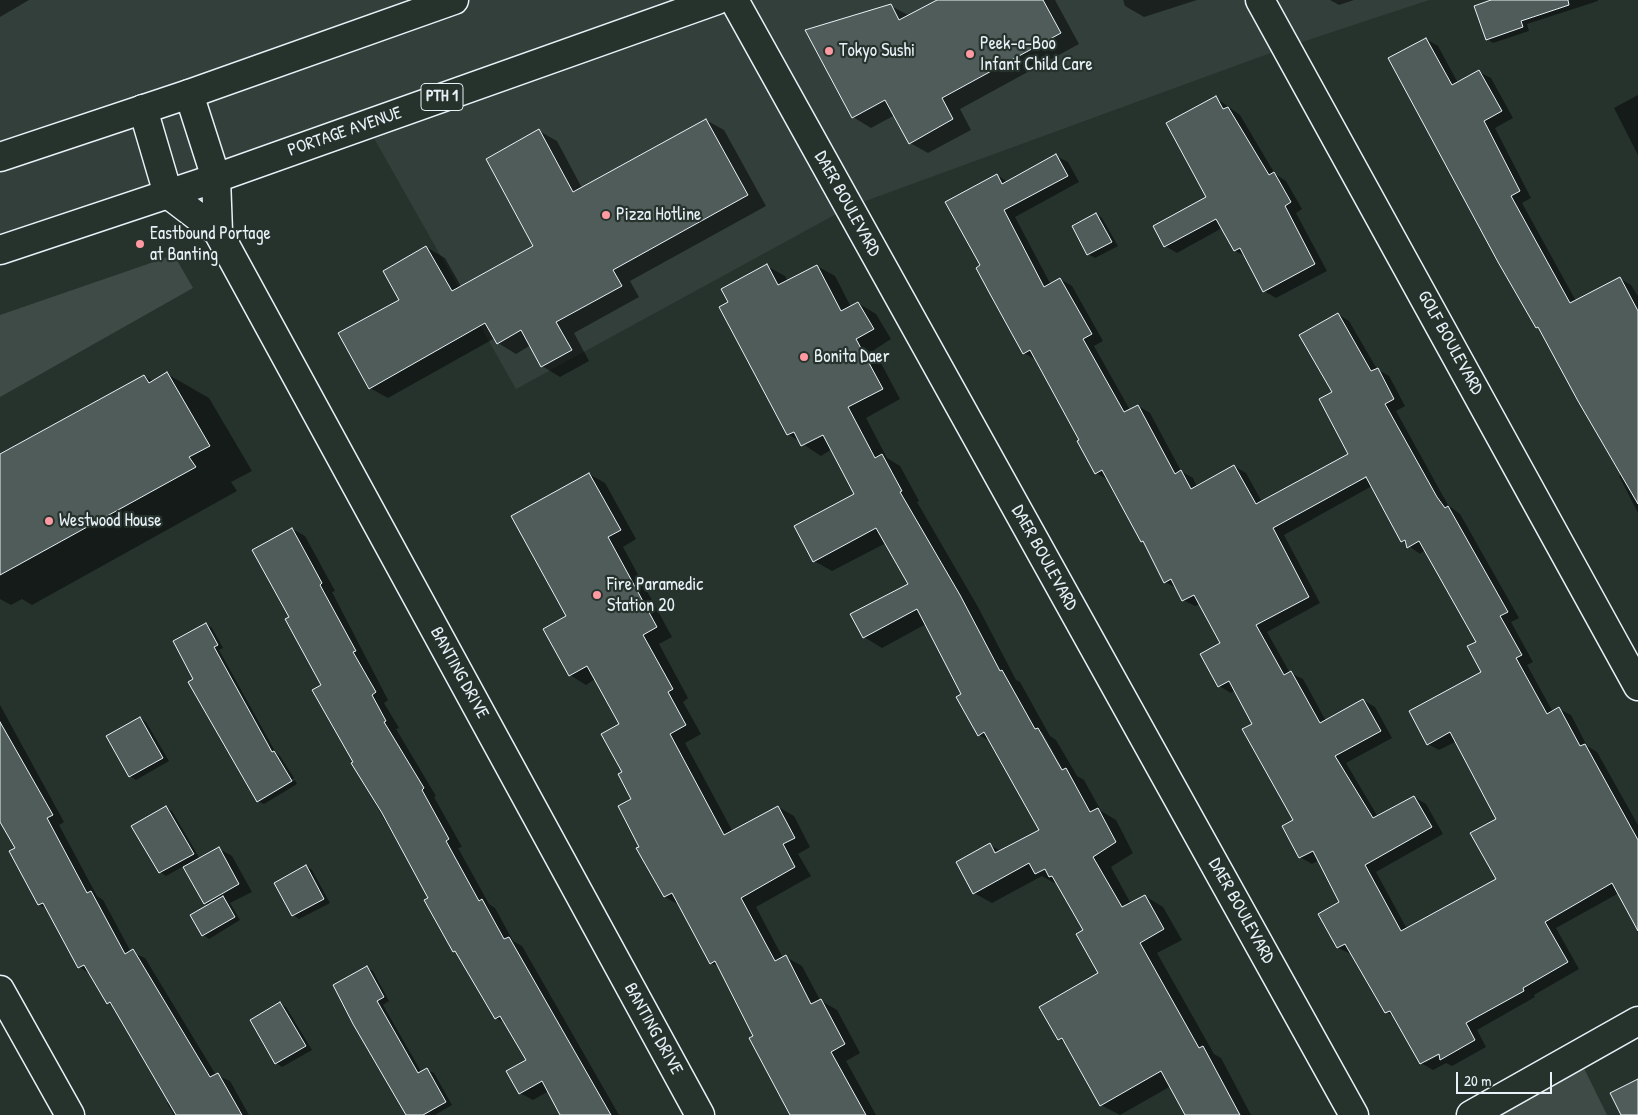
<!DOCTYPE html>
<style>
body{margin:0}
#map{position:relative;width:1638px;height:1115px;overflow:hidden;background:#26332d;font-family:"Patrick Hand",sans-serif}
canvas{display:block}
.scale{position:absolute;left:1456px;top:1072px;width:96px;height:22px;box-sizing:border-box;border:2px solid #e8f1f8;border-top:0;padding-left:6px;font-size:15px;line-height:18px;white-space:nowrap;color:#e8f1f8;-webkit-text-stroke:4px #26332d;paint-order:stroke}
</style>
<div id="map">
<canvas width="1638" height="1115"></canvas>
<div class="scale">20 m</div>
</div>
<script>
const g = document.querySelector('canvas').getContext('2d');
g.lineJoin = 'round';
function paint(path, color) { g.fillStyle = color; g.fill(path, 'evenodd'); }
const shape = rows => new Path2D(rows.map(r => 'M' + r).join(''));
function stroke(path, color, width, dash) { g.strokeStyle = color; g.lineWidth = width; g.lineCap = dash ? 'butt' : 'round'; g.setLineDash(dash || []); g.stroke(path); }
function write(font, color, halo, rows, align = 'center') {
  g.font = font + ' "Patrick Hand",sans-serif'; g.lineWidth = 4.5; g.setLineDash([]); g.textBaseline = 'middle'; g.strokeStyle = halo; g.fillStyle = color; for (const [text, x, y, turn = 0] of rows) {
    g.save(); g.translate(x, y); g.rotate((+turn || 0) * Math.PI / 180); g.textAlign = isNaN(turn) ? turn : align; if (halo) g.strokeText(text, 0, 0); g.fillText(text, 0, 0); g.restore();
  }
}
const built = shape([
 [0,0,1429,0,1287,47,849,207,516,389,366,124,0,250]
]);
const green = shape([
 [174,255,193,288,0,397,0,315],
 [1577,1054,1607,1115,1471,1115]
]);
const shadow = shape([
 [0,0,29,0,0,17],
 [940,0,1055,0,1079,44,960,109,971,130,928,153,910,143,895,115,871,128,853,117,891,6,910,16],
 [1123,0,1197,0,1144,17,1125,6],
 [1330,0,1354,0,1339,5],
 [1495,0,1598,0,1598,1,1527,24,1529,31,1493,43,1487,39],
 [1426,39,1438,46,1458,83,1479,72,1491,78,1513,118,1495,128,1531,198,1522,203,1576,301,1619,278,1631,285,1638,296,1638,513,1619,476,1622,474,1500,261],
 [1638,95,1638,155,1614,108],
 [1216,98,1240,115,1275,174,1286,181,1302,209,1296,213,1327,271,1276,298,1264,291,1246,257,1234,250,1222,228,1177,253,1165,246,1207,197],
 [706,120,724,130,766,206,630,281,639,297,574,333,589,361,560,377,542,366,531,345,516,354,498,343,495,338,388,398,370,388,401,300,426,247,445,258,462,288,535,247,539,131,557,141,582,188],
 [1056,156,1068,162,1079,182,1015,217,1051,285,1060,279,1072,286,1103,341,1094,346,1130,410,1138,406,1150,413,1181,471,1193,478,1197,487,1234,466,1246,473,1262,502,1350,454,1334,393,1338,314,1349,321,1377,369,1389,376,1405,406,1396,411,1448,505,1460,514,1519,618,1511,622,1533,662,1527,665,1553,712,1559,709,1571,715,1587,746,1597,752,1638,825,1638,928,1619,893,1556,928,1579,969,1534,995,1535,997,1477,1030,1486,1047,1452,1066,1446,1063,1433,1070,1421,1063,1395,1017,1386,1012,1351,954,1338,948,1320,914,1341,902,1319,860,1312,864,1300,857,1295,821,1254,724,1235,690,1231,693,1219,686,1221,644,1200,604,1195,606,1183,600,1178,589,1165,582,1146,543,1142,541,1108,480,1096,473,1036,360,1024,353,982,266,997,175,1008,182],
 [1372,486,1402,541,1420,554,1425,550,1477,642,1482,672,1428,744,1439,750,1457,741,1498,819,1497,880,1407,929,1376,872,1443,834,1426,804,1414,797,1378,817,1346,763,1392,738,1375,707,1363,700,1326,721,1303,679,1290,673,1267,632,1320,603,1284,535],
 [1444,1050,1445,1052,1425,1063,1425,1060],
 [1096,214,1102,218,1118,246,1095,258,1088,254,1073,226],
 [767,266,785,276,788,282,817,266,835,276,851,307,858,303,876,314,891,339,874,350,900,399,866,418,887,458,900,466,919,501,917,502,978,607,1016,680,1020,682,1050,736,1056,740,1077,776,1084,780,1101,811,1116,820,1133,853,1111,867,1131,904,1145,896,1163,907,1182,940,1157,953,1214,1054,1221,1058,1251,1115,1187,1115,1171,1086,1120,1115,1101,1105,1067,1044,1059,1039,1099,974,1084,931,1057,882,1054,883,1042,876,992,903,974,893,990,845,1001,851,1041,830,991,742,979,735,963,694,926,624,882,648,864,637,910,584,886,543,832,571,814,561,855,494,832,449,821,456,788,434,730,303],
 [1039,732,1042,732,1066,775,1064,776],
 [167,374,209,398,252,471,231,482,237,491,32,605,22,599,11,605,0,599,0,456,144,376,154,382],
 [589,474,605,483,636,539,623,547,672,637,659,644,688,698,683,702,701,734,685,743,733,832,778,807,794,816,810,847,798,854,811,876,756,907,783,958,786,957,802,966,820,1000,837,1010,860,1053,846,1061,876,1115,789,1115,755,1037,719,967,711,963,681,906,665,897,641,847,633,799,624,772,620,724,595,679,586,685,570,675,568,617],
 [292,529,305,536,335,591,332,592,388,700,384,703,399,728,396,729,436,796,434,797,462,847,458,848,489,904,495,908,513,941,522,946,619,1115,562,1115,549,1091,533,1100,520,1093,528,1060,507,1024,495,1018,459,954,453,951,429,898,352,763,354,762,322,685,291,617],
 [206,624,212,628,223,648,219,650,276,753,280,756,294,778,259,799,259,802,195,679],
 [0,705,64,822,59,825,97,896,103,900,131,952,145,958,216,1075,230,1081,249,1115,174,1115,167,1103,169,1101,114,1007,108,1003,90,974,79,967,48,909,39,905,17,849,0,820],
 [140,718,146,722,169,761,136,780,130,776],
 [295,780,297,784,264,804,259,802],
 [166,808,172,811,200,859,219,849,232,856,252,892,230,903,240,920,209,939,203,935,209,905,205,903,184,866,166,876,160,872],
 [306,866,312,870,330,903,299,919,293,915],
 [367,968,373,971,389,1001,383,1005,422,1073,427,1070,434,1073,452,1105,435,1115,408,1115],
 [280,1004,286,1007,312,1050,282,1067,276,1063]
]);
const building = shape([
 [937,0,1043,0,1061,33,942,98,953,119,909,144,885,100,852,118,805,30,891,4,899,20,937,0],
 [1491,0,1568,0,1569,5,1521,21,1523,27,1486,40,1474,6,1491,0],
 [1426,38,1452,85,1479,70,1502,111,1484,121,1520,191,1511,196,1570,303,1620,277,1638,311,1638,504,1578,401,1538,327,1536,328,1498,262,1388,58,1426,38],
 [1216,96,1223,109,1228,107,1269,175,1274,172,1291,202,1285,206,1315,264,1263,292,1240,248,1234,251,1216,219,1164,247,1153,226,1206,197,1166,123,1216,96],
 [706,119,748,195,613,270,622,286,556,322,572,350,541,367,521,330,497,344,485,323,369,389,338,333,399,300,383,271,426,246,452,291,533,246,486,159,539,129,573,192,706,119],
 [1056,154,1068,176,1004,210,1044,287,1060,278,1092,334,1083,339,1124,412,1138,405,1175,474,1181,470,1191,489,1234,465,1256,504,1348,454,1319,399,1332,392,1299,335,1338,313,1371,371,1378,368,1394,399,1385,404,1437,497,1445,508,1448,506,1508,612,1500,616,1522,655,1516,658,1547,714,1559,707,1580,746,1585,744,1638,840,1638,931,1612,883,1545,922,1568,962,1523,988,1524,991,1466,1023,1475,1040,1440,1060,1439,1054,1420,1064,1390,1011,1385,1013,1345,944,1337,948,1318,914,1339,902,1313,851,1299,858,1282,826,1293,820,1242,729,1252,724,1229,681,1218,687,1200,654,1220,643,1194,595,1182,601,1171,579,1164,583,1143,541,1141,542,1102,470,1095,474,1077,441,1079,440,1030,350,1023,354,990,294,976,268,980,265,945,202,997,174,1002,184,1056,154],
 [1366,477,1401,542,1405,540,1407,548,1419,541,1476,642,1467,646,1481,672,1409,711,1427,745,1450,732,1496,819,1470,833,1496,879,1401,931,1365,865,1432,827,1414,796,1373,818,1335,756,1381,731,1363,699,1320,723,1291,671,1284,675,1256,625,1309,597,1273,528,1366,477],
 [1096,213,1112,242,1087,255,1072,226,1096,213],
 [767,264,778,285,817,265,841,311,858,302,874,329,856,339,883,389,848,407,875,458,882,454,902,491,900,492,960,595,1000,671,1002,670,1035,729,1038,728,1062,770,1066,768,1090,812,1098,808,1116,842,1093,857,1122,907,1145,895,1164,929,1140,943,1199,1048,1203,1046,1240,1115,1185,1115,1161,1071,1100,1106,1062,1038,1058,1040,1039,1007,1098,973,1076,934,1083,930,1052,876,1049,877,1045,869,1035,874,1029,863,973,894,956,862,990,843,995,853,1039,830,984,732,978,736,956,697,961,694,917,609,863,638,850,614,908,584,876,528,813,562,794,526,854,494,823,435,801,446,794,432,787,435,719,307,728,302,721,289,767,264],
 [167,372,210,446,189,457,196,467,0,575,0,454,144,375,149,383,167,372],
 [589,473,621,530,608,537,657,627,643,635,673,689,668,692,686,725,670,734,724,835,778,806,795,838,783,844,795,867,741,898,775,961,786,955,811,1004,821,999,845,1044,831,1052,866,1115,790,1115,749,1038,753,1036,715,961,710,964,672,893,664,897,636,848,639,847,618,806,631,799,618,774,622,772,601,734,619,724,587,666,569,676,543,629,566,616,511,516,589,473],
 [292,528,322,583,320,585,356,651,353,652,376,692,372,695,386,721,384,722,424,788,422,790,449,839,446,841,479,901,482,899,504,939,509,937,611,1115,560,1115,542,1081,519,1094,506,1071,526,1060,500,1016,495,1019,455,951,453,952,424,900,428,898,382,813,351,763,353,762,312,690,321,685,285,619,289,617,252,550,292,528],
 [206,623,218,645,214,647,272,752,274,751,292,781,257,802,188,682,193,679,173,641,206,623],
 [140,717,163,758,129,777,106,736,140,717],
 [0,722,53,815,47,818,87,893,91,891,125,954,133,949,210,1077,218,1073,242,1115,176,1115,110,1002,107,1004,84,965,78,968,43,903,38,905,9,851,15,848,0,822,0,722],
 [166,806,194,854,159,873,131,826,166,806],
 [219,847,239,884,204,904,183,867,219,847],
 [306,865,324,899,292,916,274,883,306,865],
 [223,896,235,917,202,936,190,915,223,896],
 [367,966,384,997,377,1001,418,1073,427,1068,446,1102,423,1115,406,1115,353,1024,333,985,367,966],
 [280,1002,306,1046,275,1064,250,1020,280,1002],
 [1638,1079,1638,1115,1621,1115,1610,1093,1638,1079]
]);
const minor = shape([
 [734,0,1354,1115],
 [1260,0,1638,686],
 [189,94,216,178,218,232],
 [143,109,168,194,218,232,700,1115],
 [0,990,70,1115],
 [1471,1115,1638,1021]
]);
const trunk = shape([
 [0,157,189,94,454,0],
 [0,250,216,178,717,0]
]);
const markers = [
 [829,51,5,"#ff9aa2"],
 [970,54,5,"#ff9aa2"],
 [606,215,5,"#ff9aa2"],
 [140,244,5,"#ff9aa2"],
 [804,357,5,"#ff9aa2"],
 [49,521,5,"#ff9aa2"],
 [597,595,5,"#ff9aa2"]
];
const shields = [
 [442,97,42]
];
const shieldNames = [
 ["PTH 1",442,97]
];
const poiNames = [
 ["Peek-a-Boo",980,44],
 ["Infant Child Care",980,65],
 ["Tokyo Sushi",839,51],
 ["Pizza Hotline",616,215],
 ["Eastbound Portage",150,234],
 ["at Banting",150,255],
 ["Bonita Daer",814,357],
 ["Westwood House",59,521],
 ["Fire Paramedic",607,585],
 ["Station 20",607,606]
];
const streetNames = [
 ["PORTAGE AVENUE",345,132,-19],
 ["DAER BOULEVARD",847,204,61],
 ["GOLF BOULEVARD",1450,343,61],
 ["DAER BOULEVARD",1044,558,61],
 ["BANTING DRIVE",459,673,61],
 ["DAER BOULEVARD",1241,911,61],
 ["BANTING DRIVE",653,1029,61]
];
paint(built, '#333f3a');
paint(green, '#3e4b47');
paint(shadow, '#0007');
paint(building, '#505c59');
stroke(building, '#e8f1f8', 1);
stroke(minor, '#e8f1f8', 31);
stroke(trunk, '#e8f1f8', 31);
stroke(minor, '#26332d', 28);
stroke(trunk, '#26332d', 28);
for (const [x, y, r, color] of markers) { const dot = new Path2D(); dot.arc(x, y, r, 0, 2 * Math.PI); g.fillStyle = color; g.fill(dot); stroke(dot, '#26332d', 2); }
for (const [x, y, w] of shields) { const box = new Path2D(); box.roundRect(x - w / 2, y - 13.5, w, 27, 4); g.fillStyle = '#26332d'; g.fill(box); stroke(box, '#e8f1f8', 1); }
write('bold 16px', '#e8f1f8', null, shieldNames);
write('18px', '#e8f1f8', '#26332d', poiNames, 'left');
write('18px', '#e8f1f8', '#26332d', streetNames);
</script>
